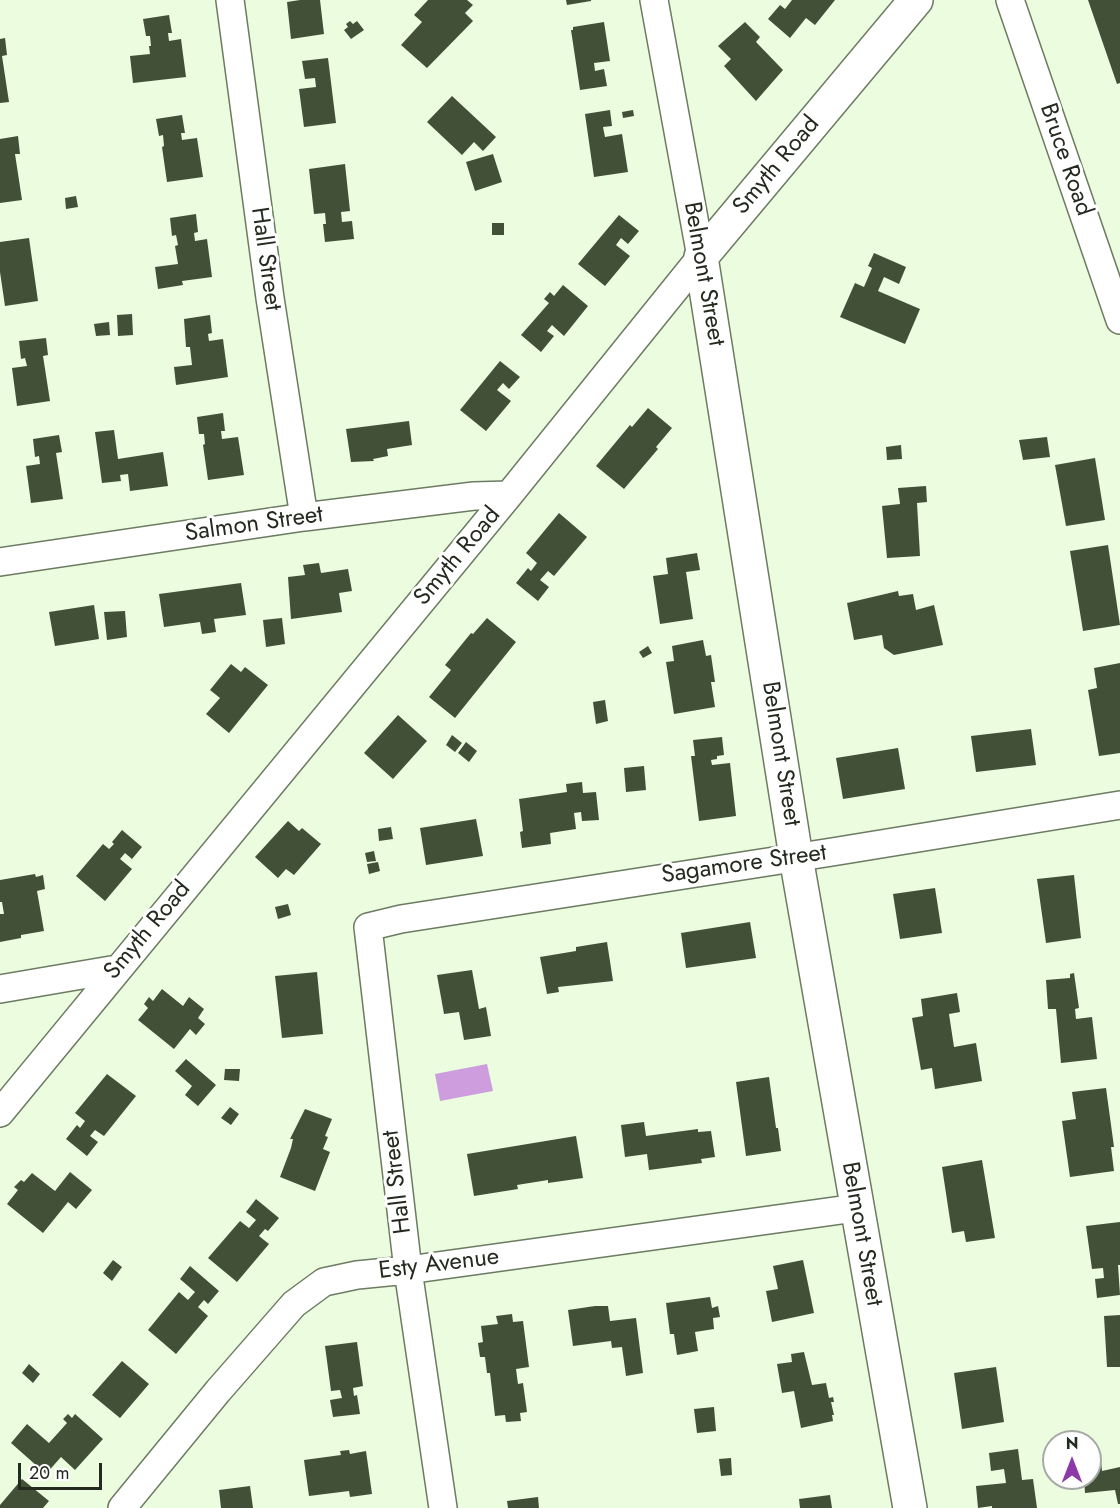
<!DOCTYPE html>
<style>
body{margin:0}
#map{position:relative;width:1120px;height:1508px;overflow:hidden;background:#ebfcdf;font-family:Jost,sans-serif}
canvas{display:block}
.north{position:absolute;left:1042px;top:1430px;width:60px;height:60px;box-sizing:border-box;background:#fff;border:2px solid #a7aaa5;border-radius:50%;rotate:0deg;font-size:16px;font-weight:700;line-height:24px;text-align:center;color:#242a1f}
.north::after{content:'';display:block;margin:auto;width:21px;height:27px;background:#8d3aa8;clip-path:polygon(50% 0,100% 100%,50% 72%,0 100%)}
.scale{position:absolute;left:18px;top:1463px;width:84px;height:27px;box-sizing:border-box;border:3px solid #242a1f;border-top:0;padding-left:8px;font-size:18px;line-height:21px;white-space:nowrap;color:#242a1f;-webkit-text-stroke:4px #fff;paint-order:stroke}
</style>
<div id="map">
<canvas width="1120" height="1508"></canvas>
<div class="north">N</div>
<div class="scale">20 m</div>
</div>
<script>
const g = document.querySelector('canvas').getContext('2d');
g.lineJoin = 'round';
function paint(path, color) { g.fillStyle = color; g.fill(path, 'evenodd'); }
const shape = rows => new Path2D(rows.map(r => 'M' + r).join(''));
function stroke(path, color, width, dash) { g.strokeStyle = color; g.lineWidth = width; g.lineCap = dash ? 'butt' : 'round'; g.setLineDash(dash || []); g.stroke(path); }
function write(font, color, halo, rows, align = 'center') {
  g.font = font + ' Jost,sans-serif'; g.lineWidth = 6; g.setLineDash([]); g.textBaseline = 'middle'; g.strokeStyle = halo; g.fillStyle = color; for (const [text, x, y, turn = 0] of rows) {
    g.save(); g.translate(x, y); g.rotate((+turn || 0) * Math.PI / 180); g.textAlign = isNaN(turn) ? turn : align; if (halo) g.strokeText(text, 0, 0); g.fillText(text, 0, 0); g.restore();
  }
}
const water = shape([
 [487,1064,493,1091,440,1101,435,1074]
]);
const building = shape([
 [300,0,320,0,324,34,291,39,287,2],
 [428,0,467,0,473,5,465,13,473,21,427,68,401,45,422,22,414,15],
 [566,0,591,0,591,1,567,5],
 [792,0,835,0,815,25,806,18,790,38,768,19,780,5,785,9],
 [1088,0,1120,0,1120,83,1117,84],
 [169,15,172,33,168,33,169,41,181,39,186,77,133,83,130,56,150,54,149,46,151,46,150,36,146,36,143,19],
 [350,21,353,24,357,21,364,30,351,39,344,30,348,27,346,24],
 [604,22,610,61,594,63,595,71,604,69,607,86,580,90,571,30,573,30,573,27],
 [745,22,760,37,756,42,783,70,756,101,724,66,731,59,718,46],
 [5,38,7,55,2,56,9,102,0,103,0,39],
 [328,58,336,123,304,127,299,89,316,87,315,78,305,79,302,61],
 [452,96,496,137,483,151,474,142,462,155,427,122],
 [610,110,612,126,603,127,605,137,622,134,628,172,594,177,585,114],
 [633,110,634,116,623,118,622,112],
 [182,115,185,133,181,133,182,140,197,138,203,177,167,182,162,147,164,146,163,135,159,136,156,119],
 [18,136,20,154,15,154,22,200,0,203,0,139],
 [493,154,502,182,475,191,466,162],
 [345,164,350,211,341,212,342,222,352,221,354,239,325,242,323,224,326,224,325,213,314,214,309,169],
 [76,196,78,207,66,209,65,198],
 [196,214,198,232,194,233,195,241,207,239,212,277,182,281,183,285,158,289,155,267,178,264,175,246,178,245,176,235,172,236,170,218],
 [619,215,639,231,628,244,621,238,616,245,630,256,605,286,578,264],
 [492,223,504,223,504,235,492,235],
 [29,238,38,301,5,306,0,272,0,242],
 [874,253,906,267,899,284,884,277,878,291,920,309,905,344,840,317,855,283,864,287,872,268,868,266],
 [563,285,588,306,564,336,552,325,547,331,554,336,541,352,521,335,549,303,544,299,550,292,554,296],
 [132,314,133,335,118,336,117,315],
 [210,315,212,333,208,334,209,341,223,339,228,377,176,385,174,367,192,365,190,347,186,347,184,319],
 [109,322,110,335,96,336,94,324],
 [46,338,48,355,43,356,50,401,17,406,12,368,27,366,25,358,21,359,19,341],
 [500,361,520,377,509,389,503,383,497,390,511,401,486,431,460,410],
 [648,408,672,428,656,447,658,449,624,489,596,466,630,425,632,427],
 [223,413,225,431,221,431,222,439,238,437,244,475,208,480,203,445,205,444,204,434,199,434,197,417],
 [409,421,412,445,387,449,388,456,373,459,374,461,351,462,346,429],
 [114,430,118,459,163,452,168,486,130,491,128,474,120,475,121,481,102,483,95,432],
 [59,435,62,452,56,453,63,499,31,503,26,466,40,464,39,456,35,457,33,439],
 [1047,437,1050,457,1023,460,1019,440],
 [901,445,902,459,887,460,886,447],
 [1095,458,1105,520,1066,526,1055,465],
 [926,486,927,502,917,503,920,556,887,558,882,506,900,504,898,488],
 [559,513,587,537,554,576,548,571,540,580,549,587,538,601,516,583,528,568,531,571,537,563,526,553],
 [1108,545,1120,625,1083,631,1070,551],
 [697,553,700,570,686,572,693,619,660,624,653,576,668,574,666,558],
 [319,563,321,573,348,569,352,591,339,593,342,612,291,619,288,577,305,575,303,565],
 [241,583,246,615,214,619,216,632,202,634,200,622,164,627,159,594],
 [898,591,899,596,913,594,916,610,934,605,943,645,894,655,884,648,882,635,854,640,847,603],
 [94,605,99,639,55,646,49,612],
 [125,611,127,637,107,640,104,612],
 [282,618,285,644,266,647,263,620],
 [487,618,516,642,455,718,429,697,451,670,445,665,471,633,473,634],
 [703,640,706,656,711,655,715,682,711,682,715,707,674,714,666,662,674,661,672,646],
 [648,646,652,653,643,658,639,652],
 [1120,663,1120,753,1099,756,1088,690,1097,688,1094,668],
 [231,664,241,672,245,667,268,685,229,733,206,714,220,698,210,690],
 [605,700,608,721,596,724,593,702],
 [398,715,427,741,393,779,364,753],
 [1031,729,1036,765,976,772,971,736],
 [452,735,462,743,455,752,446,745],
 [722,737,724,755,717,756,717,759,711,760,712,765,730,763,736,816,699,821,691,756,695,756,693,740],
 [466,742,477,751,469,762,458,753],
 [898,748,905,789,843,799,836,758],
 [644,766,646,790,626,792,624,768],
 [582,782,583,793,596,792,599,820,582,821,581,812,574,813,576,829,550,833,551,844,522,848,520,832,523,831,519,799,567,792,566,784],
 [476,819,483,856,426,865,420,828],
 [288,821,299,831,302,828,321,844,294,875,286,869,278,878,255,857],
 [391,827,393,839,379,841,378,829],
 [122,830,142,847,132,859,125,853,120,859,132,869,105,901,76,876,103,844,109,849,114,844,112,842],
 [374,851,376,861,367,862,365,853],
 [378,862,380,871,369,874,367,864],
 [35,874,36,877,43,875,45,889,37,891,44,931,21,935,21,938,0,942,0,914,4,914,2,902,0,902,0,880],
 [1074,875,1081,938,1046,943,1037,879],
 [935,888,942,933,900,939,893,894],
 [288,904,291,915,278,919,275,907],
 [750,922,756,958,686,968,681,933],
 [607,942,613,981,558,987,559,992,547,994,540,957,576,951,576,947],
 [472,970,479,1009,486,1007,491,1036,464,1040,459,1012,444,1014,437,975],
 [317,972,323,1034,282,1038,275,976],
 [1074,973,1079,1008,1075,1009,1076,1019,1092,1017,1097,1059,1061,1063,1056,1009,1048,1009,1046,980,1070,978,1070,974],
 [162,989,183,1006,189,997,204,1009,198,1018,205,1024,196,1035,190,1029,174,1049,138,1020,148,1008,144,1004,149,997,153,1001],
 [957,993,960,1012,949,1014,954,1047,976,1043,982,1081,935,1089,932,1068,921,1070,912,1018,923,1016,921,999],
 [186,1059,216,1085,198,1106,185,1095,192,1086,175,1071],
 [225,1069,240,1069,239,1081,224,1080],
 [107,1074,136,1096,104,1136,95,1130,90,1136,98,1142,87,1156,66,1139,77,1125,80,1128,85,1121,75,1113],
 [769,1077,776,1128,778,1128,781,1151,746,1156,736,1082],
 [1106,1088,1114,1147,1111,1147,1114,1171,1070,1177,1062,1121,1076,1119,1072,1092],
 [230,1107,239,1114,231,1125,221,1118],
 [305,1109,332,1119,325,1136,328,1137,323,1149,330,1152,315,1191,280,1177,291,1148,293,1139,290,1139],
 [644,1122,646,1136,698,1129,698,1132,711,1131,715,1157,701,1159,702,1163,649,1170,647,1154,625,1157,621,1125],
 [576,1136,583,1178,548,1183,548,1180,517,1185,518,1189,474,1196,467,1154],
 [982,1160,995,1238,966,1242,964,1231,952,1233,942,1167],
 [70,1172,92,1190,76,1209,68,1202,43,1233,7,1204,18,1190,14,1187,21,1180,24,1182,32,1173,55,1191],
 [256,1199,279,1218,268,1231,265,1229,259,1236,269,1244,237,1282,208,1258,240,1221,249,1228,256,1220,246,1212],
 [1120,1222,1120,1265,1118,1265,1120,1295,1097,1298,1095,1279,1104,1278,1103,1268,1092,1269,1086,1226],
 [113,1260,122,1267,112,1281,103,1273],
 [803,1260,814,1313,772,1322,766,1291,778,1289,773,1266],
 [190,1266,219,1291,208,1304,204,1300,198,1307,208,1316,176,1354,148,1330,179,1292,188,1300,195,1292,180,1279],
 [710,1297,712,1308,718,1306,720,1317,713,1318,714,1329,695,1332,698,1351,677,1355,674,1334,670,1334,666,1303],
 [595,1306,608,1306,610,1321,636,1318,643,1373,626,1376,622,1347,612,1348,611,1341,573,1346,568,1310],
 [512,1314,513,1322,523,1321,529,1367,516,1369,518,1384,523,1383,527,1412,520,1413,521,1421,506,1422,505,1415,495,1416,490,1373,487,1373,485,1357,480,1357,478,1343,483,1342,481,1326,498,1324,496,1316],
 [1120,1315,1120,1367,1107,1367,1104,1316],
 [357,1342,363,1386,353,1388,354,1396,357,1395,360,1414,333,1417,330,1400,342,1398,340,1390,331,1391,325,1346],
 [804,1352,812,1385,826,1383,829,1398,833,1397,834,1402,831,1402,834,1415,832,1415,833,1421,801,1428,794,1391,782,1393,777,1364,792,1362,791,1354],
 [122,1361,149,1384,120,1418,92,1395],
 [29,1364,40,1374,33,1383,22,1373],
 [996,1367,1004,1422,962,1429,954,1373],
 [714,1407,716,1431,697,1433,694,1409],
 [68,1414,72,1418,75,1414,103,1439,75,1470,61,1457,46,1474,11,1443,27,1424,49,1443,67,1423,63,1419],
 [1018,1449,1022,1480,1033,1479,1037,1508,992,1508,992,1506,978,1508,976,1486,1006,1483,1004,1469,991,1471,989,1453],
 [349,1450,350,1454,366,1451,372,1494,350,1497,349,1491,309,1496,304,1460,341,1455,340,1451],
 [731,1458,732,1475,721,1476,719,1459],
 [1101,1461,1102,1471,1120,1467,1120,1504,1118,1504,1115,1490,1085,1493,1084,1478,1090,1478,1090,1462],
 [22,1479,49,1501,43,1508,0,1508,0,1505],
 [250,1486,253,1508,221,1508,219,1490],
 [830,1495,832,1508,800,1508,799,1499],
 [538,1497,539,1508,508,1508,507,1501]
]);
const minor = shape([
 [230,0,270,298,304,517],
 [1010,0,1120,320],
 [0,562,304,517,474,496,509,495],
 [0,989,117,969],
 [0,1113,509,495,701,257,654,0],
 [122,1508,218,1391,294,1304,324,1282,357,1275,408,1270,856,1208],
 [443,1508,408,1270,368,927,401,919,832,852,1120,805]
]);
const tertiary = shape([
 [910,1508,796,857,701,257,916,0]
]);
const streetNames = [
 ["Bruce Road",1065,160,71],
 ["Smyth Road",777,166,-50],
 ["Hall Street",265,259,82],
 ["Belmont Street",703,274,80],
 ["Salmon Street",254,525,-8],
 ["Smyth Road",458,557,-50],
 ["Belmont Street",780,754,81],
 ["Sagamore Street",744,865,-8],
 ["Smyth Road",148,931,-50],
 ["Hall Street",398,1182,-97],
 ["Belmont Street",861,1234,80],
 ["Esty Avenue",439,1265,-7]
];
paint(water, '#cd9dde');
paint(building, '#425038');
stroke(minor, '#6c7b62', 30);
stroke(tertiary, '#6c7b62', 36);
stroke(minor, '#fff', 27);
stroke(tertiary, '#fff', 33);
write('24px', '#242a1f', '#fff', streetNames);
</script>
